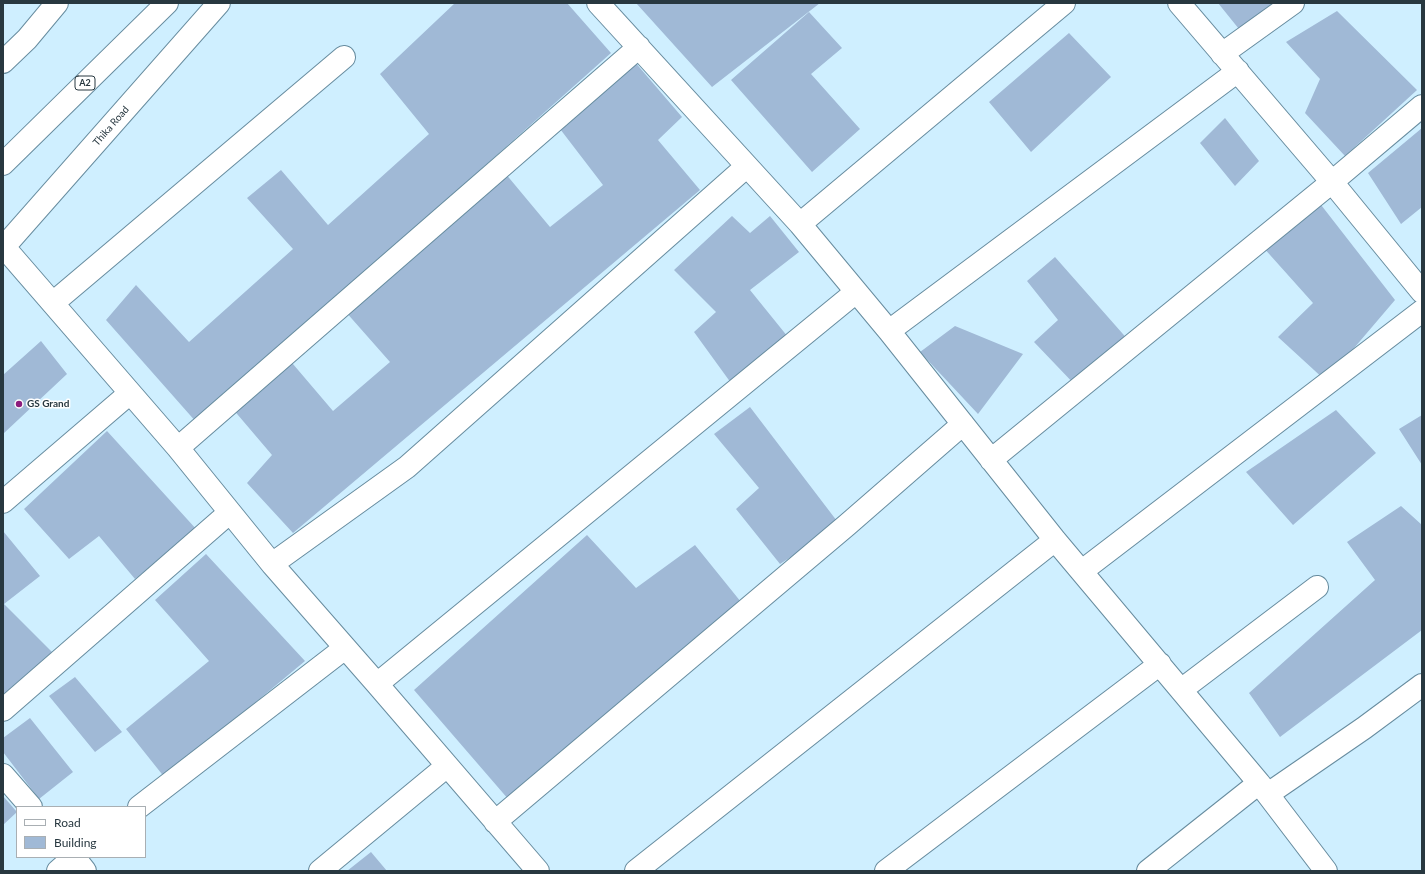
<!DOCTYPE html>
<style>
body{margin:0}
#map{position:relative;width:1425px;height:874px;overflow:hidden;background:#cfefff;font-family:Lato,sans-serif}
canvas{display:block}
.frame{position:absolute;inset:0;border:4px solid #283840;pointer-events:none}
.legend{position:absolute;left:16px;top:806px;width:130px;height:52px;box-sizing:border-box;background:#fff;border:1px solid #a9afb3;margin:0;padding:5px 7px;list-style:none;font-size:12px;color:#283840}
.legend li{display:flex;align-items:center;gap:8px;height:20px}
.legend b{width:20px;border:1px solid #a9afb3}
</style>
<div id="map">
<canvas width="1425" height="874"></canvas>
<div class="frame"></div>
<ul class="legend">
<li><b style="height:5px;background:#fff"></b>Road</li>
<li><b style="height:11px;background:#a0b9d6"></b>Building</li>
</ul>
</div>
<script>
const g = document.querySelector('canvas').getContext('2d');
g.lineJoin = 'round';
function paint(path, color) { g.fillStyle = color; g.fill(path, 'evenodd'); }
const shape = rows => new Path2D(rows.map(r => 'M' + r).join(''));
function stroke(path, color, width, dash) { g.strokeStyle = color; g.lineWidth = width; g.lineCap = dash ? 'butt' : 'round'; g.setLineDash(dash || []); g.stroke(path); }
function write(font, color, halo, rows, align = 'center') {
  g.font = font + ' Lato,sans-serif'; g.lineWidth = 3; g.setLineDash([]); g.textBaseline = 'middle'; g.strokeStyle = halo; g.fillStyle = color; for (const [text, x, y, turn = 0] of rows) {
    g.save(); g.translate(x, y); g.rotate((+turn || 0) * Math.PI / 180); g.textAlign = isNaN(turn) ? turn : align; if (halo) g.strokeText(text, 0, 0); g.fillText(text, 0, 0); g.restore();
  }
}
const building = shape([
 [455,3,567,3,611,53,197,423,106,320,136,285,189,342,293,249,247,198,281,170,328,225,429,134,380,74],
 [636,3,820,3,712,87],
 [1218,3,1287,3,1243,34],
 [1337,11,1417,90,1345,156,1305,113,1320,79,1286,42],
 [809,12,842,48,811,74,860,129,812,172,731,80],
 [1069,33,1111,77,1031,152,989,102],
 [634,61,682,117,658,140,700,190,293,533,247,483,272,455,232,408,287,357,333,411,390,362,345,311,505,173,550,227,603,185,557,125],
 [1225,118,1259,161,1235,186,1200,143],
 [1422,128,1422,207,1401,224,1368,173],
 [1318,201,1395,300,1326,381,1278,337,1313,303,1262,246],
 [732,216,750,233,770,216,799,252,750,290,788,337,731,383,694,332,716,312,674,270],
 [1055,257,1130,342,1078,388,1034,342,1058,320,1027,281],
 [955,326,1023,354,978,414,920,352],
 [41,341,67,374,3,434,3,375],
 [750,407,840,525,780,564,736,509,759,488,714,434],
 [1336,410,1376,453,1293,525,1246,472],
 [1422,415,1422,465,1399,429],
 [107,431,197,530,135,579,99,536,69,559,24,509],
 [1401,506,1422,525,1422,630,1280,737,1249,693,1375,580,1347,542],
 [3,531,40,576,4,604,52,652,4,696],
 [587,535,636,588,695,545,741,602,509,800,414,690],
 [206,554,305,661,165,778,126,729,209,661,155,600],
 [75,677,122,732,95,752,49,696],
 [30,718,73,772,39,799,3,752,3,738],
 [3,796,17,812,3,825],
 [371,852,387,871,347,871]
]);
const minor = shape([
 [598,3,800,224,889,331,1055,540,1259,783,1326,871],
 [1179,3,1332,182,1422,292],
 [1222,54,1293,3],
 [800,224,1064,3],
 [4,247,178,448,272,564,377,684,538,871],
 [3,248,219,3],
 [53,303,344,57],
 [889,331,1238,71],
 [178,448,639,47],
 [991,460,1332,182,1422,106],
 [3,502,130,393],
 [272,564,407,467,747,166],
 [1082,571,1422,311],
 [377,684,856,292],
 [1181,690,1317,587],
 [3,710,229,513],
 [3,775,31,807],
 [1268,794,1364,728,1422,685],
 [139,807,345,648],
 [495,822,847,525,963,424],
 [58,871,74,857,85,871],
 [320,871,447,766],
 [636,871,1055,540],
 [886,871,1160,664],
 [1148,871,1259,783]
]);
const trunk = shape([
 [3,62,27,39,57,3],
 [3,164,167,3]
]);
const markers = [
 [19,404,4,"#8c1b7d"]
];
const shields = [
 [85,83,20]
];
const shieldNames = [
 ["A2",85,83]
];
const streetNames = [
 ["Thika Road",111,126,-49]
];
const poiNames = [
 ["GS Grand",27,404]
];
paint(building, '#a0b9d6');
stroke(minor, '#678c9f', 24);
stroke(trunk, '#678c9f', 24);
stroke(minor, '#fff', 22);
stroke(trunk, '#fff', 22);
for (const [x, y, r, color] of markers) { const dot = new Path2D(); dot.arc(x, y, r, 0, 2 * Math.PI); g.fillStyle = color; g.fill(dot); stroke(dot, '#fff', 1.5); }
for (const [x, y, w] of shields) { const box = new Path2D(); box.roundRect(x - w / 2, y - 7, w, 14, 3); g.fillStyle = '#fff'; g.fill(box); stroke(box, '#283840', 1); }
write('bold 9px', '#283840', null, shieldNames);
write('10px', '#283840', '#fff', streetNames);
write('bold 10px', '#283840', '#fff', poiNames, 'left');
</script>
